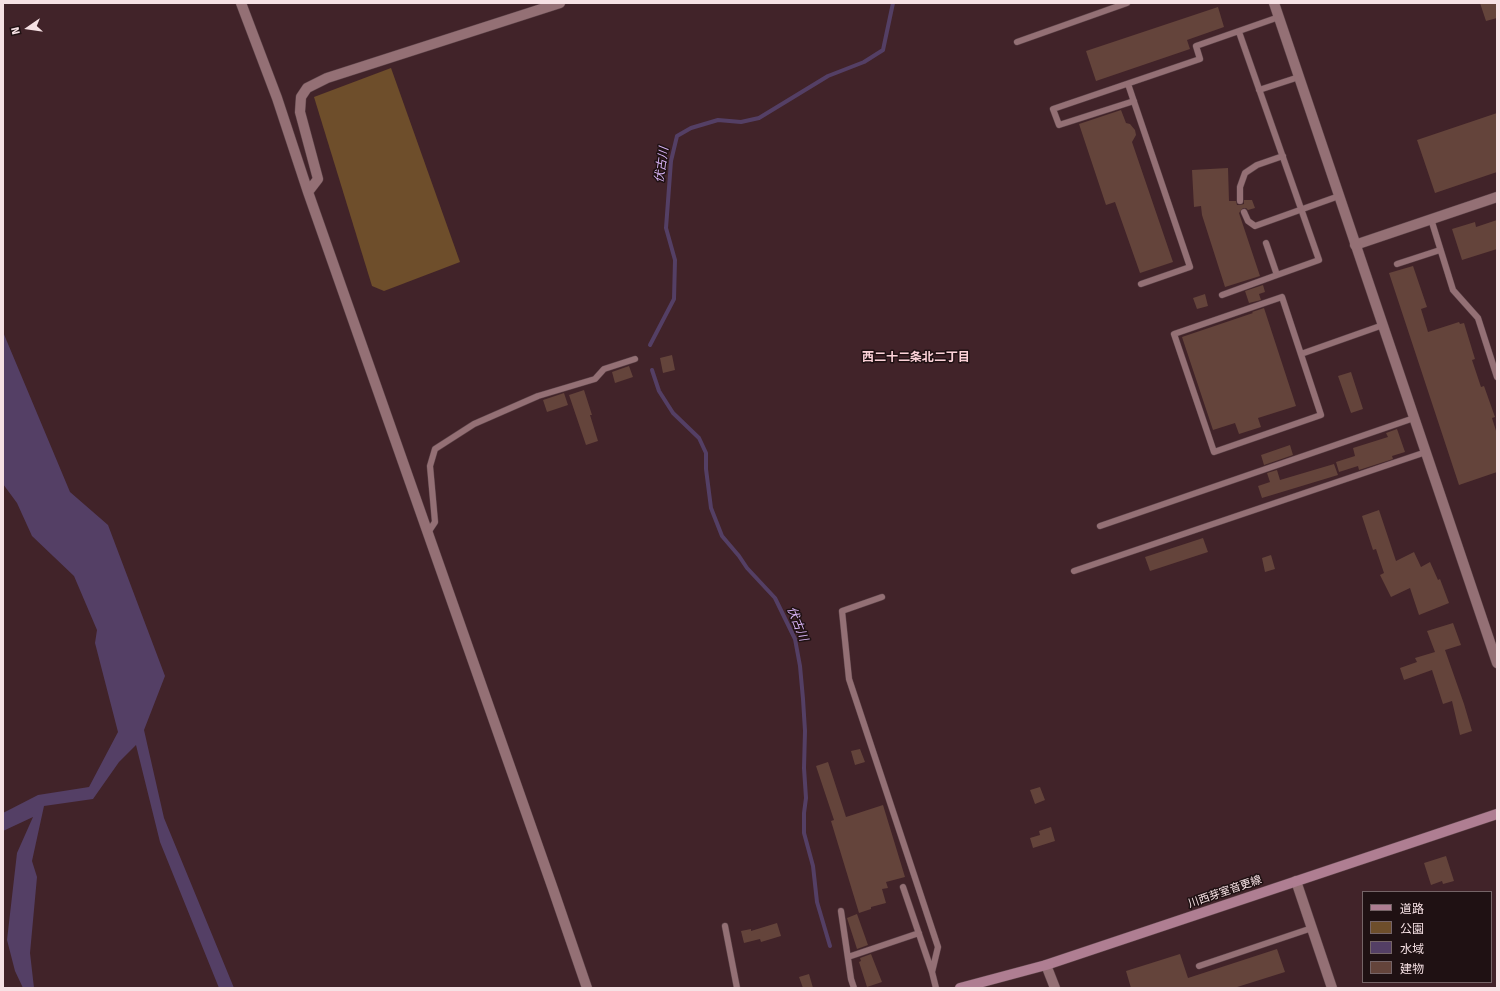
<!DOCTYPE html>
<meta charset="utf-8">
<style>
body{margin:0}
#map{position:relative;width:1500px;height:991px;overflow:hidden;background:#412329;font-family:"Fira Sans","Noto Sans JP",sans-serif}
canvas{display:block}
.frame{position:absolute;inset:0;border:4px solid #f6e1e4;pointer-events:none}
.legend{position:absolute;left:1362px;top:891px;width:130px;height:92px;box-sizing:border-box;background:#1f1113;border:1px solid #756467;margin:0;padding:5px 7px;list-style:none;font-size:12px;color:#f6e1e4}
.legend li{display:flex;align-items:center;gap:8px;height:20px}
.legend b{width:20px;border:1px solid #756467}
.north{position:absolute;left:8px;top:8px;width:40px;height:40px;-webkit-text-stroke:3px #1f1113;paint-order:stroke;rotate:257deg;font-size:11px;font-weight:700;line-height:16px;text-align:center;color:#f6e1e4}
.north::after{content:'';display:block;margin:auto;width:14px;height:18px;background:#f6e1e4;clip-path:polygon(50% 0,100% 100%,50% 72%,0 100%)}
</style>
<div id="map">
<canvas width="1500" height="991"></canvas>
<div class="frame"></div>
<ul class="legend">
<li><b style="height:5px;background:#af7e92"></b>道路</li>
<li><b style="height:11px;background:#6e4e2b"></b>公園</li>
<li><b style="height:11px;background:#543f65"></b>水域</li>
<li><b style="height:11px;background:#64443b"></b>建物</li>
</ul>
<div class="north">N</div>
</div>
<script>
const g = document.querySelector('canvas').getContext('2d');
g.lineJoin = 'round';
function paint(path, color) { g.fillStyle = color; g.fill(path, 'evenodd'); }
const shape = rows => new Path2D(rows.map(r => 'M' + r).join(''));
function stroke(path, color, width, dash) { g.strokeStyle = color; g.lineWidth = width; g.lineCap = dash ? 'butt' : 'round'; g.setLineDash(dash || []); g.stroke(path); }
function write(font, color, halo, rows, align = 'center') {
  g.font = font + ' "Fira Sans","Noto Sans JP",sans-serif'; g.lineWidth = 3; g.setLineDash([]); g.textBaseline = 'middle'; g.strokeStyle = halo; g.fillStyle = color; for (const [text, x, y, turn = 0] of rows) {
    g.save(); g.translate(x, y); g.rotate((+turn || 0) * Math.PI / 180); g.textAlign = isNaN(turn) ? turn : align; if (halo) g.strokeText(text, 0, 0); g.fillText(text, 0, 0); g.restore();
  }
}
const green = shape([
 [391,68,460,262,384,291,372,286,314,97]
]);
const water = shape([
 [3,332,70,492,108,525,165,676,144,730,164,818,234,988,219,988,160,842,136,745,119,762,93,799,44,806,32,861,37,877,30,953,34,988,23,988,15,971,7,940,17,853,33,817,3,831,3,813,38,795,89,787,118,732,95,643,97,630,74,576,32,536,17,503,3,484]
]);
const stream = shape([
 [650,345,674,299,675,260,666,228,671,161,677,136,691,128,718,120,741,122,759,118,828,76,864,62,883,50,893,3],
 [652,370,659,391,673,413,699,438,706,453,706,469,711,508,722,536,739,556,747,568,775,598,795,639,800,666,803,699,805,731,804,768,806,798,804,813,804,833,813,866,817,902,830,946]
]);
const building = shape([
 [1480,3,1497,3,1497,18,1486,21],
 [1218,7,1224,27,1187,40,1190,49,1096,81,1086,51],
 [1121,110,1126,123,1130,124,1135,130,1136,135,1132,142,1173,262,1140,273,1115,202,1106,205,1079,124],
 [1497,113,1497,172,1435,193,1417,140],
 [1228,168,1229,201,1236,201,1237,205,1240,205,1244,204,1244,200,1252,200,1255,208,1248,210,1246,208,1243,208,1239,213,1260,276,1225,287,1202,215,1201,206,1194,207,1192,170],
 [1497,220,1497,249,1462,260,1452,229,1475,222,1476,227],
 [1413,266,1427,307,1421,309,1428,332,1459,322,1460,324,1464,323,1475,359,1472,360,1481,387,1484,386,1495,417,1492,418,1497,434,1497,472,1459,485,1389,273],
 [1263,285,1265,292,1259,294,1261,300,1249,303,1245,291],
 [1205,294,1208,306,1197,309,1193,298],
 [1264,308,1296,406,1258,418,1261,427,1239,434,1235,423,1213,430,1182,337,1253,313,1252,312],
 [672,355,675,370,663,373,660,358],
 [629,366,633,377,615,383,612,372],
 [1351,372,1363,409,1351,413,1338,376],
 [584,390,592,415,590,415,598,441,586,445,569,395],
 [564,393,568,405,547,412,543,400],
 [1397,429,1405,452,1392,456,1393,459,1359,470,1358,466,1339,472,1336,462,1355,456,1353,448,1388,437,1386,433],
 [1290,445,1293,455,1264,465,1261,455],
 [1334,464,1338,475,1262,498,1258,486,1270,482,1267,473,1277,470,1280,480],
 [1379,510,1396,561,1414,552,1421,567,1430,562,1438,580,1440,579,1449,603,1419,615,1410,588,1391,597,1380,575,1384,573,1376,549,1373,550,1362,516],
 [1203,538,1208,552,1150,571,1145,557],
 [1271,555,1275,569,1265,572,1262,558],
 [1453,623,1461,645,1445,650,1464,704,1472,731,1460,735,1452,701,1443,704,1432,670,1404,680,1400,668,1417,662,1415,658,1435,652,1427,631],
 [860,749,865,762,855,765,851,751],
 [828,762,846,817,883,805,905,877,886,882,888,888,882,889,886,903,871,907,871,909,859,913,831,821,834,820,816,766],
 [1040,787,1045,800,1035,804,1030,790],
 [1051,827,1055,841,1033,848,1030,838,1040,835,1039,831],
 [1446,856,1454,881,1443,884,1442,881,1431,885,1424,863],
 [857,914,868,945,857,949,847,918],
 [777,923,781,936,761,942,760,939,744,943,741,931,751,929,751,931],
 [1277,949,1285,972,1234,988,1131,988,1126,971,1180,954,1188,978],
 [871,954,882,982,867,987,859,962,861,961,860,958],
 [809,974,813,988,803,988,799,977]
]);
const service = shape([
 [1239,32,1319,260,1277,275,1266,243],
 [1017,42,1127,3],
 [1128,84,1190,267,1141,284],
 [1259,90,1299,77],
 [1134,101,1059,125,1053,109,1200,59,1196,46,1279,17],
 [1240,201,1240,187,1245,173,1257,165,1283,156],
 [1244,212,1248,221,1255,226,1339,196],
 [1431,219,1453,290,1478,318,1497,377],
 [1397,264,1440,250],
 [1222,295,1277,275],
 [1282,297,1321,415,1214,452,1174,334,1282,297],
 [1301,354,1383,325],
 [1100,526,1414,418],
 [427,534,435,522,430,466,435,449,474,424,538,396,595,379,604,369,635,359],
 [1074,571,1426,452],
 [882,597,842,611,849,679,938,947,932,972],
 [903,887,932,972,936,988],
 [841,911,851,979,854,988],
 [725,926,737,988],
 [848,957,919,933],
 [1199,966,1312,928]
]);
const minor = shape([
 [241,3,277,98,308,192,553,889,587,988],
 [308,192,318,179,300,112,301,97,307,88,327,78,560,3],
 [1355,245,1497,197],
 [1296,881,1332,988],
 [1046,965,1055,988]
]);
const tertiary = shape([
 [1274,3,1497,663]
]);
const secondary = shape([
 [960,988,1046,965,1497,814]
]);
const streetNames = [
 ["川西芽室音更線",1225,892,-19]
];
const waterNames = [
 ["伏古川",662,165,-82],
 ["伏古川",797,624,68]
];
const neighbourhoodNames = [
 ["西二十二条北二丁目",916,358]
];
paint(green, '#6e4e2b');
paint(water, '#543f65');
stroke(stream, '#543f65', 4);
paint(building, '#64443b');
stroke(service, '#5c4348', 7);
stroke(minor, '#5c4348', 11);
stroke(tertiary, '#5c4348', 11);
stroke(secondary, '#5c4348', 11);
stroke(service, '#947075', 6);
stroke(minor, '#947075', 10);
stroke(tertiary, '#947075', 10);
stroke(secondary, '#af7e92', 10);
write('11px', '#f6e1e4', '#1f1113', streetNames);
write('italic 12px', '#d8b3f5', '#1f1113', waterNames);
write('bold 12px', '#fbd2d8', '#1f1113', neighbourhoodNames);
</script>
